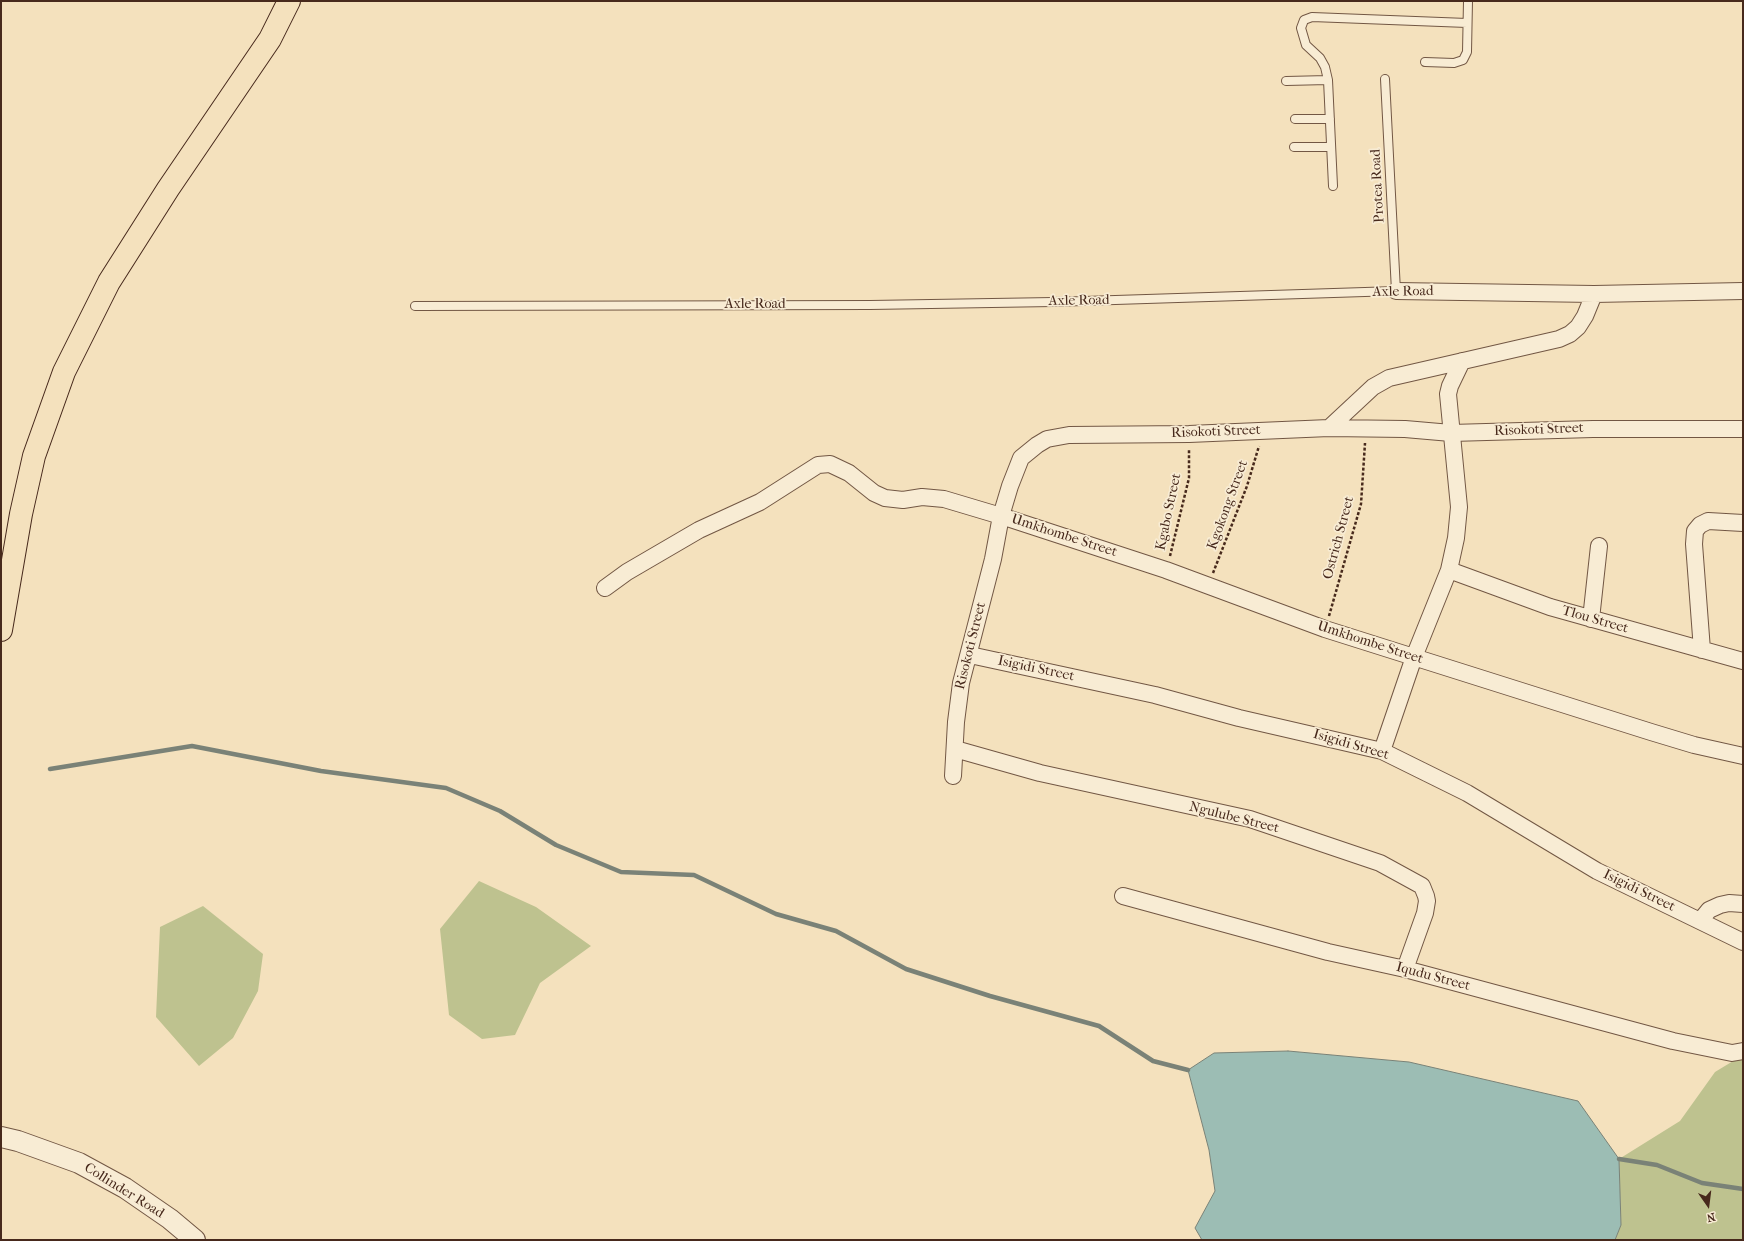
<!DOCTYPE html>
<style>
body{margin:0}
#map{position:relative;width:1744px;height:1241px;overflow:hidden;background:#f4e1bd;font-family:"IM FELL French Canon",serif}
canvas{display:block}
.frame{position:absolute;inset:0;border:2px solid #47291c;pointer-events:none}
.north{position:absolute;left:1688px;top:1185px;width:40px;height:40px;-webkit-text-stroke:3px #f8ecd4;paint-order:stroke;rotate:166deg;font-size:11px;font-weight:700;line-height:16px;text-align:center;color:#47291c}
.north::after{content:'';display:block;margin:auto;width:14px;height:18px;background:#47291c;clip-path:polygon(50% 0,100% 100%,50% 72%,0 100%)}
</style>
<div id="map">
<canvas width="1744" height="1241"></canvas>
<div class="frame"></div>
<div class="north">N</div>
</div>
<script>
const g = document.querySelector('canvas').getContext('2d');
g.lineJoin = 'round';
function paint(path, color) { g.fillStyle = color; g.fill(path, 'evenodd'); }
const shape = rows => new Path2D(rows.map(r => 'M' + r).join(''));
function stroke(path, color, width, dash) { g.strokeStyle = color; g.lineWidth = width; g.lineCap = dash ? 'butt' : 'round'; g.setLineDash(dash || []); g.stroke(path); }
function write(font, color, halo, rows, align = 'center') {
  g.font = font + ' "IM FELL French Canon",serif'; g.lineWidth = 3.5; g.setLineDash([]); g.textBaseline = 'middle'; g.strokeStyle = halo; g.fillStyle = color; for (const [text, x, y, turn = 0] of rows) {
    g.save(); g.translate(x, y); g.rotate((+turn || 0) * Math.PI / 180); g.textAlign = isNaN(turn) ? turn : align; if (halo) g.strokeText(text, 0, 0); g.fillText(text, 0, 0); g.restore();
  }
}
const green = shape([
 [479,881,536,907,591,946,540,983,515,1035,482,1039,449,1015,440,929],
 [203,906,263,954,258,991,233,1038,199,1066,156,1017,160,927],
 [1743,1055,1743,1240,1615,1240,1621,1225,1619,1159,1680,1121,1715,1072]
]);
const water = shape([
 [1288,1051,1409,1062,1578,1101,1619,1159,1621,1225,1615,1240,1202,1240,1195,1228,1215,1191,1209,1150,1188,1070,1214,1053,1288,1051]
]);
const stream = shape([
 [50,769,192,746,321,771,446,788,500,811,556,845,621,872,694,875,776,914,836,931,906,969,990,996,1099,1026,1153,1061,1188,1070],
 [1619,1159,1657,1165,1702,1183,1743,1189]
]);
const path = shape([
 [1170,556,1189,478,1189,449],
 [1213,573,1247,486,1259,446],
 [1329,616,1361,504,1365,443]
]);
const service = shape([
 [1425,62,1454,63,1463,60,1467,52,1468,1],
 [1286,81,1328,80],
 [1295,119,1330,119],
 [1294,147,1331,147],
 [1333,186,1328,80,1325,67,1320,58,1306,45,1301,28,1304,20,1312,17,1467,23],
 [415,306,870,305,1053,302,1396,291,1385,79]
]);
const minor = shape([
 [1396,291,1594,294,1743,291],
 [1329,428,1373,387,1389,378,1559,339,1570,334,1578,327,1585,316,1594,294],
 [1449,570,1550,607,1743,661],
 [605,588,627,572,699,530,760,502,818,465,830,464,849,473,874,493,885,498,903,500,922,497,944,499,1001,516,1166,570,1325,629,1651,732,1694,745,1743,756],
 [1591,619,1599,546],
 [1702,650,1694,544,1695,531,1700,525,1708,521,1743,523],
 [970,655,1155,695,1239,718,1382,751,1467,793,1597,871,1743,942],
 [955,749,1040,773,1250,819,1380,863,1422,886,1426,896,1427,901,1425,913,1405,969],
 [1382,751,1414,657,1449,570,1456,538,1459,507,1448,394,1450,386,1462,361],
 [953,776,956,722,961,683,993,559,1001,516,1010,486,1021,458,1037,445,1047,439,1069,435,1189,434,1329,428,1405,429,1451,433,1593,429,1743,429],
 [1123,896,1328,952,1405,969,1673,1041,1732,1053,1743,1051],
 [1700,921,1709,910,1720,905,1729,903,1743,904]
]);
const tertiary = shape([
 [1,1137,18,1141,79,1163,125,1188,170,1219,195,1240]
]);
const motorway = shape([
 [1,630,21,514,34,456,64,372,109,282,168,189,270,39,289,1]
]);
const streetNames = [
 ["Protea Road",1378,186,-93],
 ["Axle Road",1403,292,-1],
 ["Axle Road",1079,301,-1],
 ["Axle Road",755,305],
 ["Risokoti Street",1539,430,-2],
 ["Risokoti Street",1216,432,-2],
 ["Kgokong Street",1228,505,-70],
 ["Kgabo Street",1169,512,-78],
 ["Umkhombe Street",1064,536,18],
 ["Ostrich Street",1339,538,-75],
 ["Tlou Street",1595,620,16],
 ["Umkhombe Street",1370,643,18],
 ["Risokoti Street",971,646,-76],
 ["Isigidi Street",1036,669,12],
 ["Isigidi Street",1351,745,16],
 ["Ngulube Street",1234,818,14],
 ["Isigidi Street",1639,891,26],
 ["Iqudu Street",1433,977,15],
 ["Collinder Road",124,1191,32]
];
paint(green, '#bec28f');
paint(water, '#9cbdb4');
stroke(water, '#7a8277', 1);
stroke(stream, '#7a8277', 4.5);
stroke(service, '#725744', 10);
stroke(minor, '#725744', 18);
stroke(tertiary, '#725744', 22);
stroke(motorway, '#47291c', 24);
stroke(path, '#47291c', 2.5, [3, 2]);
stroke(service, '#f8ecd4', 8);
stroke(minor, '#f8ecd4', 16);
stroke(tertiary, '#f8ecd4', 20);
stroke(motorway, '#f4e1bd', 22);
write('14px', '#47291c', '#f8ecd4', streetNames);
</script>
